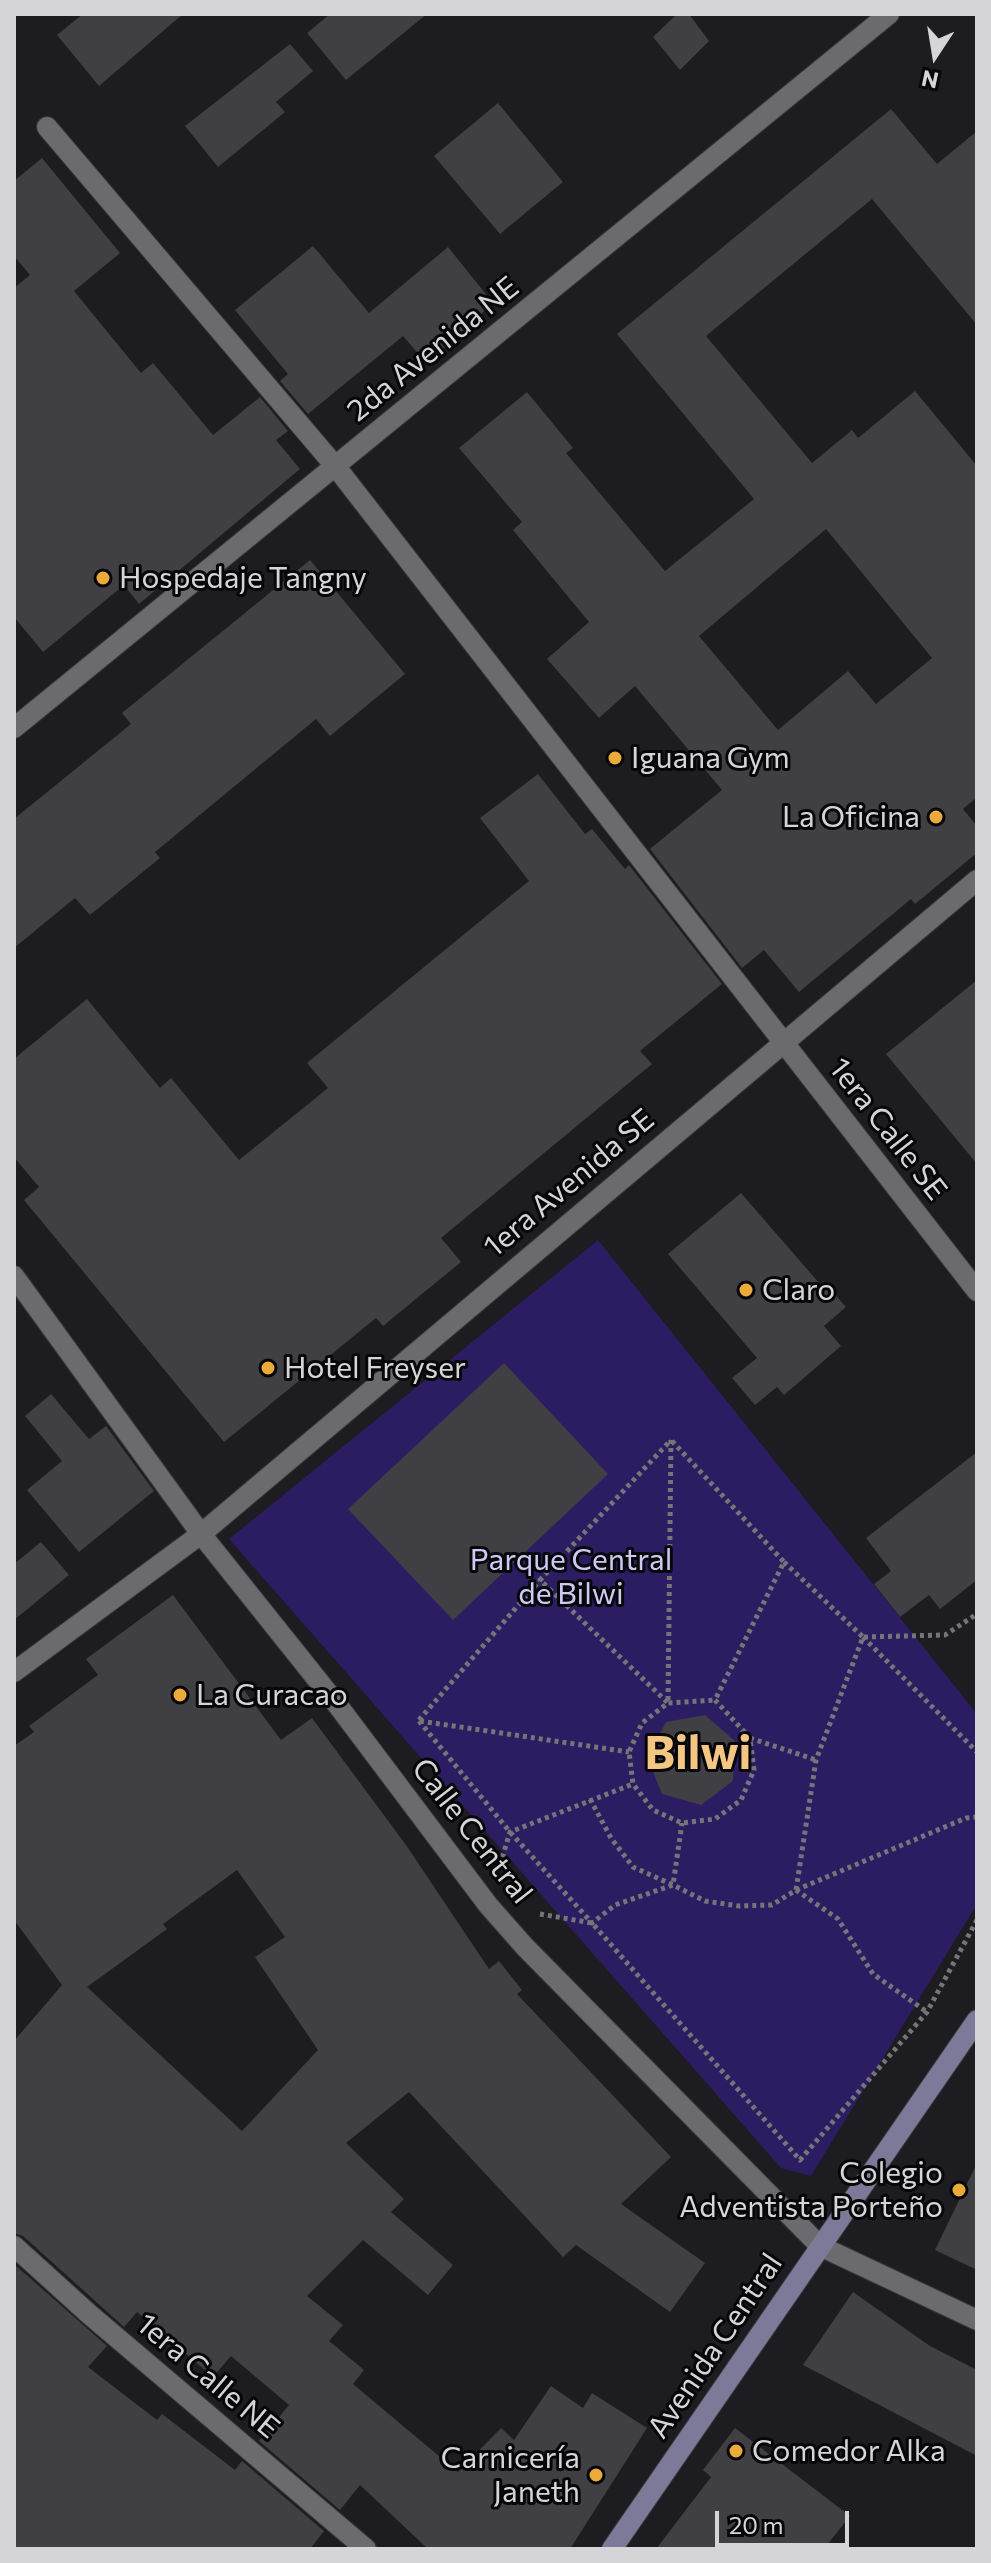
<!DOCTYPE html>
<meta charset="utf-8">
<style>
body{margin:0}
#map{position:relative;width:991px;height:2563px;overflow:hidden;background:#1c1c21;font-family:Commissioner,sans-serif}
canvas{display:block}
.frame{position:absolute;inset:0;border:16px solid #d5d5d8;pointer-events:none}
.north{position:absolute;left:895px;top:16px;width:80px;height:80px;-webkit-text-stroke:6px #070709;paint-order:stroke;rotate:192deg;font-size:22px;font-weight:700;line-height:32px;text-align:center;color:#d5d5d8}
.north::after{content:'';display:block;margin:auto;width:28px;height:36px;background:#d5d5d8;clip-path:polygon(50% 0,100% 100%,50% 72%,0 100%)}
.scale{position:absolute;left:715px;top:2511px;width:134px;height:36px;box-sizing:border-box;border:4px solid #d5d5d8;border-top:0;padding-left:10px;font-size:24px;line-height:28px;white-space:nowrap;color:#d5d5d8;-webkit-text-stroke:6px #070709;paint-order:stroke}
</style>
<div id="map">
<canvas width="991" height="2563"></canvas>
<div class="frame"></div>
<div class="north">N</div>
<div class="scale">20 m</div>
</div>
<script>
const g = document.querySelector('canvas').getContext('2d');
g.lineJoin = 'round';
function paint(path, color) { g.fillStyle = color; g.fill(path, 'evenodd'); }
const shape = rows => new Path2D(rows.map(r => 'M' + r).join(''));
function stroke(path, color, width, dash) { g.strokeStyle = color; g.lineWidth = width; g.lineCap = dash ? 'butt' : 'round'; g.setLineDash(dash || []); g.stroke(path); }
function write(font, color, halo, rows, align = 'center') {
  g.font = font + ' Commissioner,sans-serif'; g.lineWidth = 6; g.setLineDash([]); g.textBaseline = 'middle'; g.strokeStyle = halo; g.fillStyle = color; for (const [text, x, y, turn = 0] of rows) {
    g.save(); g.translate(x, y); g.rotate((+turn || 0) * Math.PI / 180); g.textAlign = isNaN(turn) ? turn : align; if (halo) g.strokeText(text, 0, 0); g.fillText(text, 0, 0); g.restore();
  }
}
const green = shape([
 [598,1240,977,1714,977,1904,811,2176,781,2168,229,1539]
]);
const building = shape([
 [83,14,183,14,99,86,57,35],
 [330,14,427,14,346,80,307,33],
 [677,14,689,14,709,41,680,70,653,37],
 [290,44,313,71,276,102,285,112,218,167,185,126],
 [498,103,563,182,500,234,434,156],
 [891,109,937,164,977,131,977,325,872,199,706,336,812,463,852,430,858,438,915,391,977,466,977,797,963,809,977,826,977,853,915,904,911,899,799,992,764,950,742,968,650,849,722,790,635,686,599,718,547,659,589,622,513,530,522,522,459,448,527,392,573,448,566,453,665,571,754,499,617,334],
 [826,529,932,658,876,704,848,671,778,730,699,636],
 [42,158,120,253,74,291,141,373,153,363,213,435,260,397,288,431,276,440,300,469,139,604,124,585,43,652,14,617,14,288,30,275,14,256,14,181],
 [313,246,369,313,448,247,493,303,427,364,403,336,308,414,280,381,288,374,235,310],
 [310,560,405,674,330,736,316,719,155,852,160,858,90,915,75,898,14,948,14,819,131,724,122,713],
 [538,774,585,834,592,829,625,869,629,865,722,984,640,1051,652,1064,441,1238,461,1262,383,1326,376,1318,224,1442,24,1200,39,1187,14,1157,14,1059,87,999,160,1088,171,1078,239,1160,328,1088,307,1063,529,881,480,818],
 [977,980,977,1164,886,1054],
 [741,1193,820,1284,823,1281,846,1307,824,1326,841,1346,784,1395,777,1387,755,1405,732,1378,757,1358,668,1254],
 [504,1363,608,1474,453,1620,348,1509],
 [51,1394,89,1439,106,1426,154,1491,79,1552,27,1490,62,1461,25,1416],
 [977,1452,977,1580,940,1609,929,1595,900,1617,874,1584,891,1571,866,1538],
 [41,1542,69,1575,14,1620,14,1564],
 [173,1595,281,1740,312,1718,406,1845,489,1969,499,1961,522,1990,517,1994,671,2157,621,2204,705,2263,670,2312,576,2245,563,2257,409,2092,346,2143,404,2199,391,2212,453,2265,428,2295,363,2240,307,2296,343,2325,329,2341,364,2370,353,2384,458,2472,501,2428,514,2440,551,2386,583,2408,592,2393,647,2428,570,2549,428,2549,360,2485,340,2510,259,2441,289,2405,231,2356,213,2377,137,2312,124,2327,23,2236,14,2233,14,2041,62,1985,14,1920,14,1746,34,1732,29,1726,98,1675,86,1659],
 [237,1870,285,1937,255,1957,318,2050,242,2131,87,1987,167,1929,163,1924],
 [705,1715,735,1741,733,1781,701,1805,662,1794,647,1757,666,1722],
 [977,2163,977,2270,935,2250],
 [14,2264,107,2346,88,2367,157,2420,162,2414,235,2470,242,2461,324,2531,310,2549,14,2549],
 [853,2292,930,2346,977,2370,977,2456,803,2365],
 [735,2428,850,2516,824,2549,656,2549,711,2477,703,2470]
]);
const path = shape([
 [671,1440,668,1703,540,1580,671,1440],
 [672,1441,784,1562,715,1700],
 [784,1562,863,1637,816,1760,796,1890],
 [863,1637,977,1752],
 [864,1637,945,1635,977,1614],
 [715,1700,750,1738,754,1770,741,1800,715,1819,682,1823,653,1810,633,1784,629,1752,642,1723,668,1703,715,1700],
 [419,1720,540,1580],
 [419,1721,510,1832,592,1923,615,1905,673,1885,705,1901,739,1906,772,1905,796,1890,838,1919,873,1974,927,2012],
 [420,1721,629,1752],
 [750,1738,816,1760],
 [590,1799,611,1838,633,1867,673,1885,682,1823],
 [500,1865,510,1832,633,1784],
 [796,1890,966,1818,977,1817],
 [540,1914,592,1923,800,2160,927,2012,977,1920]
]);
const street = shape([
 [47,127,336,467,977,1291],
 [14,728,889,14],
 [14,1276,201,1534,336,1703,488,1905,525,1947,820,2246,977,2320],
 [14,1672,201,1534,977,880],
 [14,2246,89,2314,366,2549]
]);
const secondary = shape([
 [612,2549,977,2020]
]);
const markers = [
 [103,578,8,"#ebaa39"],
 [615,758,8,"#ebaa39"],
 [936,817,8,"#ebaa39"],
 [746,1290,8,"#ebaa39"],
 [268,1368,8,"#ebaa39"],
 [180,1695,8,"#ebaa39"],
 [959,2190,8,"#ebaa39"],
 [736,2451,8,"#ebaa39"],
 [596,2475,8,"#ebaa39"]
];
const streetNames = [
 ["2da Avenida NE",433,349,-39],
 ["1era Calle SE",888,1129,52],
 ["1era Avenida SE",569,1183,-40],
 ["Calle Central",472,1831,52],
 ["Avenida Central",715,2346,-56],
 ["1era Calle NE",208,2376,40]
];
const poiNames = [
 ["Hospedaje Tangny",119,578],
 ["Iguana Gym",631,758],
 ["La Oficina",920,817,"right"],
 ["Claro",762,1290],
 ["Hotel Freyser",284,1368],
 ["La Curacao",196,1695],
 ["Colegio",943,2173,"right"],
 ["Adventista Porteño",943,2207,"right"],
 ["Comedor Alka",752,2451],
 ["Carnicería",580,2458,"right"],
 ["Janeth",580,2492,"right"]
];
const parkNames = [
 ["Parque Central",571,1560],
 ["de Bilwi",571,1594]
];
const townNames = [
 ["Bilwi",698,1754]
];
paint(green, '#2c1d63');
paint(building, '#3f3f44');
stroke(street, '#38383b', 22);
stroke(secondary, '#38383b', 22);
stroke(path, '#757579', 5, [4, 4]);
stroke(street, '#6a6a6f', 20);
stroke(secondary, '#7c7a98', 20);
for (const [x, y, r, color] of markers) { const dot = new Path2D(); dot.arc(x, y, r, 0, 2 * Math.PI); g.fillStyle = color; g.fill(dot); stroke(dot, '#070709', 3); }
write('30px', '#d5d5d8', '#070709', streetNames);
write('30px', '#d5d5d8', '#070709', poiNames, 'left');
write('30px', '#cccaf5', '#070709', parkNames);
write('bold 46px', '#f4c683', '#070709', townNames);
</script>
